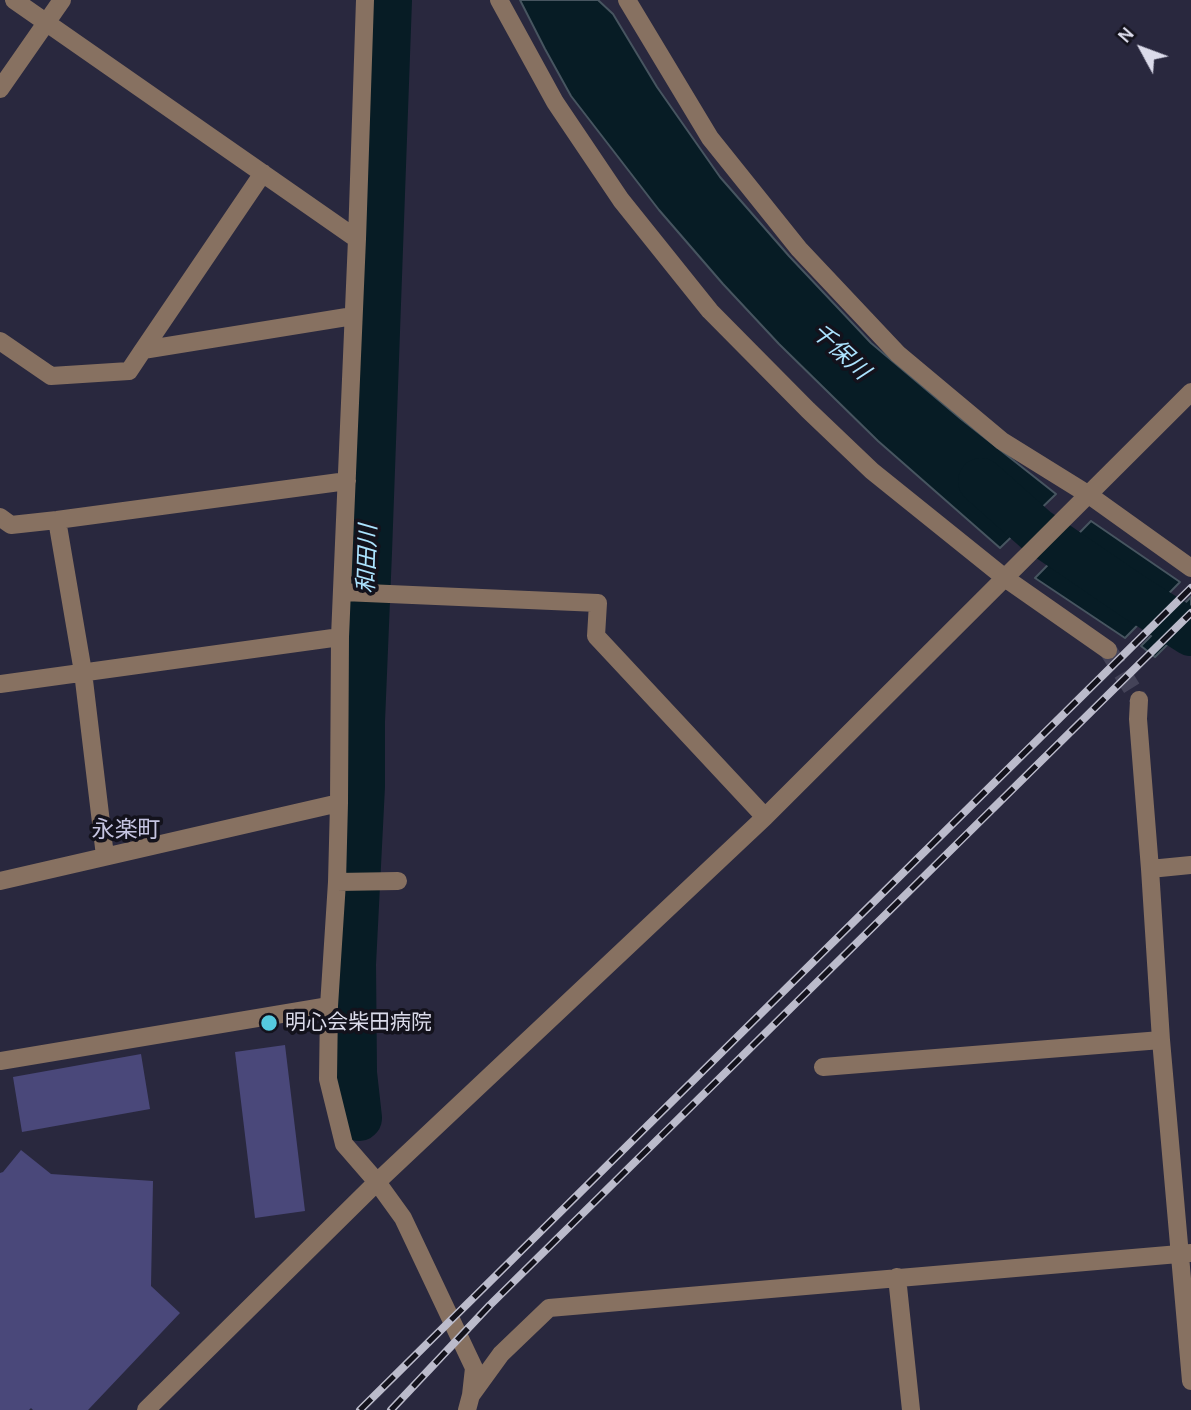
<!DOCTYPE html>
<meta charset="utf-8">
<style>
body{margin:0}
#map{position:relative;width:1191px;height:1410px;overflow:hidden;background:#29283e;font-family:Karla,sans-serif}
canvas{display:block}
.north{position:absolute;left:1107px;top:14px;width:70px;height:70px;-webkit-text-stroke:5px #13121c;paint-order:stroke;rotate:311deg;font-size:19px;font-weight:700;line-height:28px;text-align:center;color:#dbdbea}
.north::after{content:'';display:block;margin:auto;width:24px;height:32px;background:#dbdbea;clip-path:polygon(50% 0,100% 100%,50% 72%,0 100%)}
</style>
<div id="map">
<canvas width="1191" height="1410"></canvas>
<div class="north">N</div>
</div>
<script>
const g = document.querySelector('canvas').getContext('2d');
g.lineJoin = 'round';
function paint(path, color) { g.fillStyle = color; g.fill(path, 'evenodd'); }
const shape = rows => new Path2D(rows.map(r => 'M' + r).join(''));
function stroke(path, color, width, dash) { g.strokeStyle = color; g.lineWidth = width; g.lineCap = dash ? 'butt' : 'round'; g.setLineDash(dash || []); g.stroke(path); }
function write(font, color, halo, rows, align = 'center') {
  g.font = font + ' Karla,"Noto Sans JP",sans-serif'; g.lineWidth = 7; g.setLineDash([]); g.textBaseline = 'middle'; g.strokeStyle = halo; g.fillStyle = color; for (const [text, x, y, turn = 0] of rows) {
    g.save(); g.translate(x, y); g.rotate((+turn || 0) * Math.PI / 180); g.textAlign = isNaN(turn) ? turn : align; if (halo) g.strokeText(text, 0, 0); g.fillText(text, 0, 0); g.restore();
  }
}
const water = shape([
 [520,0,598,0,613,14,657,87,720,177,789,256,871,343,961,419,1056,494,1000,548,878,441,779,344,723,284,659,210,571,96,545,49,520,0],
 [1091,521,1180,582,1125,638,1035,578,1091,521],
 [1191,597,1191,623,1189,625,1181,624,1180,627,1182,630,1155,657,1141,646,1164,623,1178,622,1179,618,1175,613,1191,597]
]);
const river = shape([
 [981,481,1036,530,1134,597,1191,633],
 [359,1118,354,1073,353,964,362,786,362,721,369,552,389,0]
]);
const building = shape([
 [285,1045,305,1211,255,1218,235,1052],
 [141,1054,150,1109,22,1132,13,1077],
 [21,1150,51,1174,153,1181,151,1286,180,1313,88,1410,33,1410,31,1408,29,1410,0,1410,0,1173,3,1172]
]);
const minorTunnel = shape([
 [1108,650,1139,700]
]);
const minor = shape([
 [14,0,357,239],
 [365,0,357,239,340,637,339,803,337,882,329,1006,328,1079,344,1144,377,1182,403,1218,474,1368,471,1395,467,1410],
 [499,0,555,102,621,200,710,311,808,410,872,471,1005,578,1108,650],
 [627,0,710,138,799,249,898,354,1002,441,1089,495,1191,568],
 [0,89,62,0],
 [0,341,51,376,129,371,143,350,353,316],
 [143,350,263,173],
 [0,517,11,525,57,520,347,481],
 [57,520,83,672,105,856],
 [343,592,598,603,596,636,765,817],
 [0,684,340,637],
 [1139,700,1138,719,1150,869,1161,1040,1191,1381],
 [1150,869,1191,865],
 [0,881,339,803],
 [337,882,398,881],
 [0,1061,329,1006],
 [823,1067,1161,1040],
 [897,1277,911,1410],
 [472,1394,501,1354,549,1308,1191,1253],
 [146,1410,377,1182,765,817,1191,392]
]);
const rail = shape([
 [360,1410,1191,588],
 [391,1410,490,1305,1191,613]
]);
const markers = [
 [269,1023,9,"#55cadf"]
];
const poiNames = [
 ["明心会柴田病院",285,1023]
];
const waterNames = [
 ["千保川",840,352,43],
 ["和田川",368,559,-88]
];
const neighbourhoodNames = [
 ["永楽町",126,830]
];
paint(water, '#071c25');
stroke(water, '#475560', 2);
stroke(river, '#071c25', 46);
paint(building, '#4a487a');
stroke(minorTunnel, '#444358', 18, [18, 9]);
stroke(minor, '#877161', 18);
stroke(rail, '#bbbbcb', 8);
stroke(rail, '#13121c', 5, [16]);
for (const [x, y, r, color] of markers) { const dot = new Path2D(); dot.arc(x, y, r, 0, 2 * Math.PI); g.fillStyle = color; g.fill(dot); stroke(dot, '#13121c', 2.5); }
write('21px', '#dbdbea', '#13121c', poiNames, 'left');
write('italic 23px', '#ace3fe', '#13121c', waterNames);
write('23px', '#c5c4e1', '#13121c', neighbourhoodNames);
</script>
